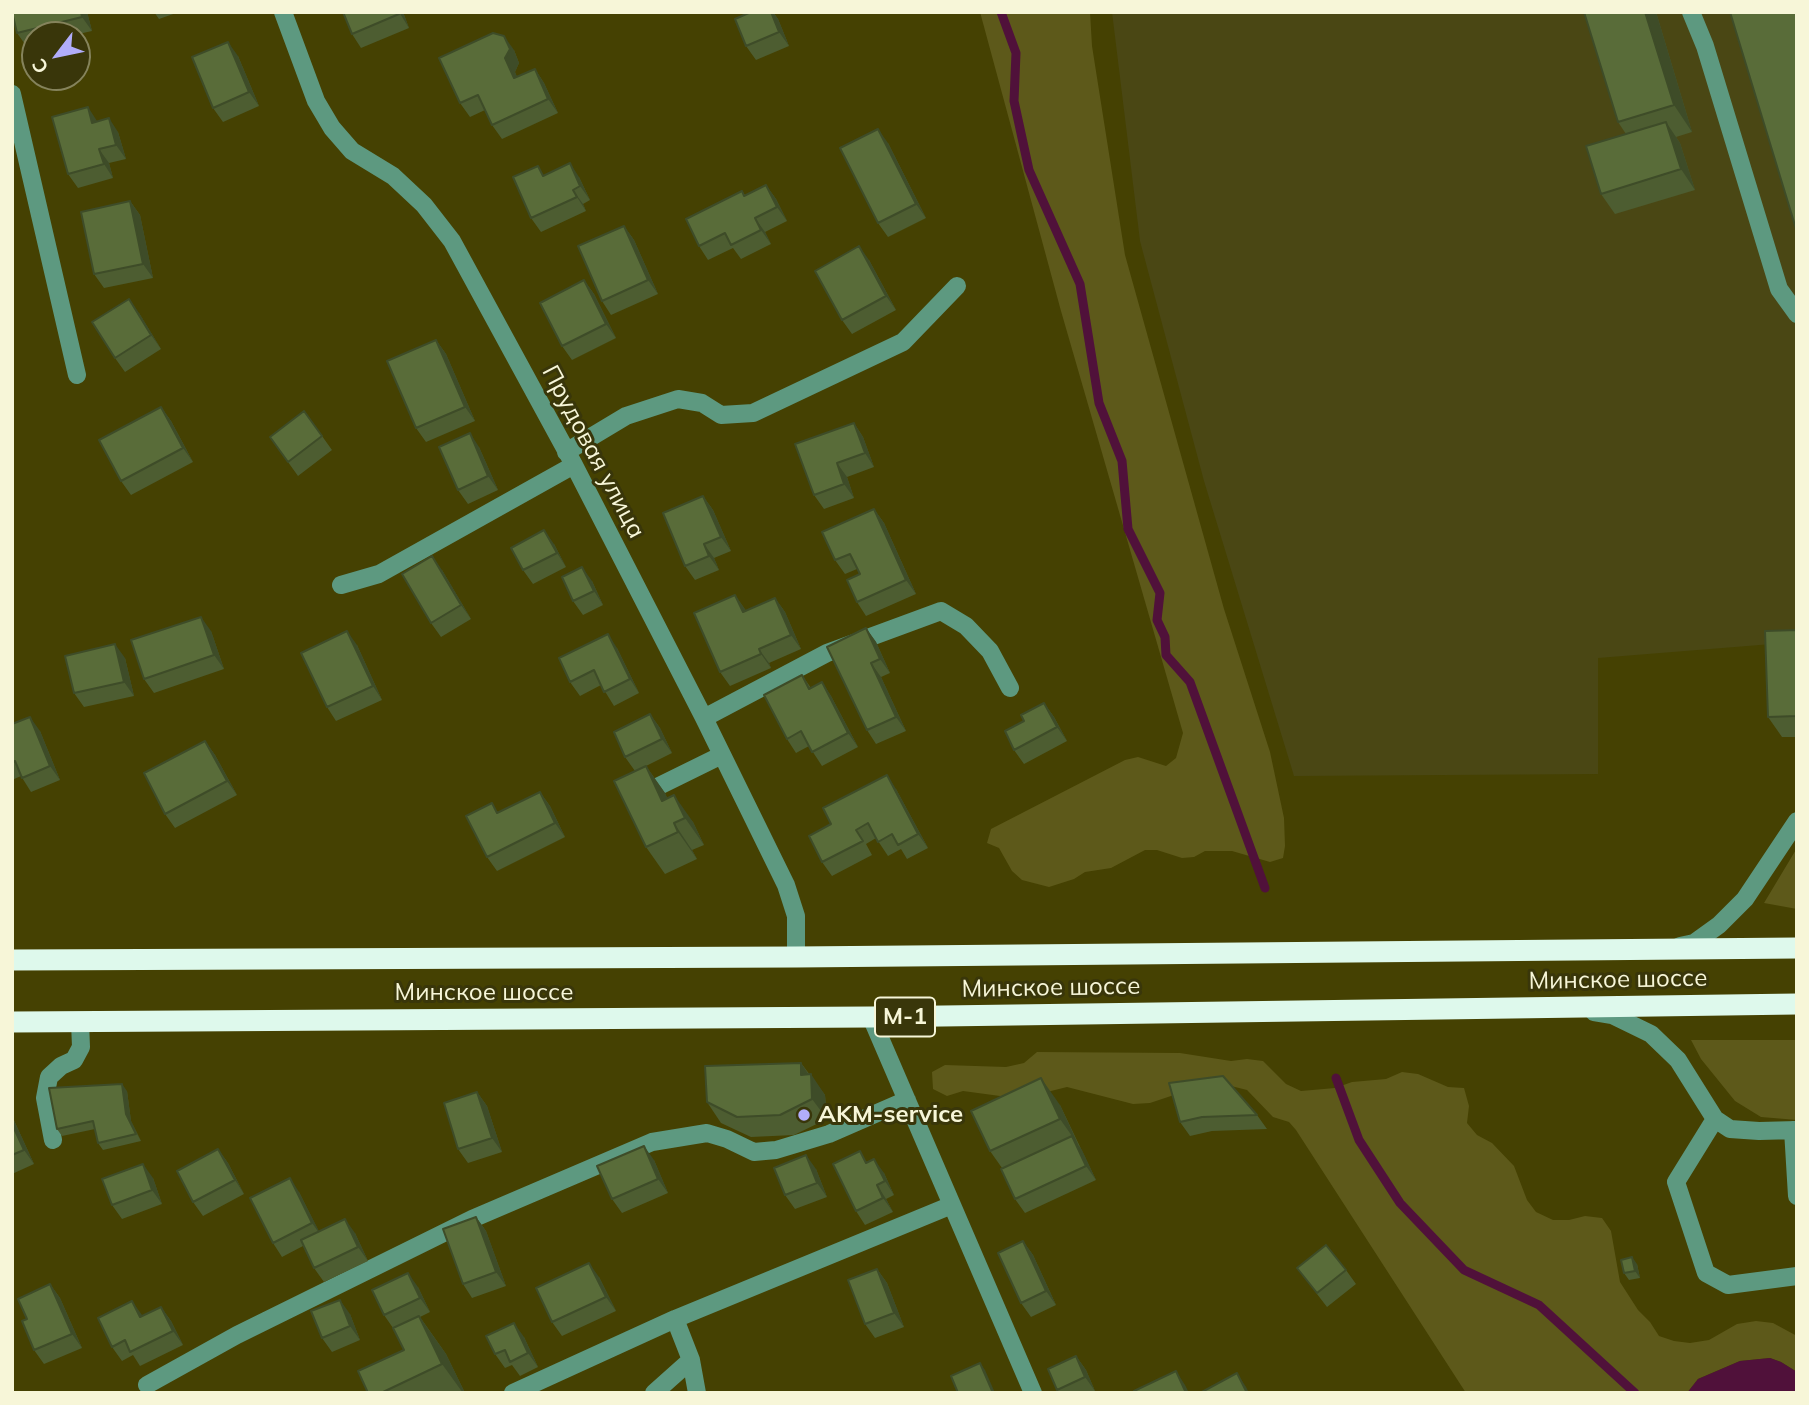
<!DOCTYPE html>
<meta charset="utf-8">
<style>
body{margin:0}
#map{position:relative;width:1809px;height:1405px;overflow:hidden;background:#454102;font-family:Mulish,sans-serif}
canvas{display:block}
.frame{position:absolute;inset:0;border:14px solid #f7f6d8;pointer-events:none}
.north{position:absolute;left:21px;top:21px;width:70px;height:70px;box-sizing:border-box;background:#39360a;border:2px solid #85835c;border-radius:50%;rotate:238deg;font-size:19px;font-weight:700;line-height:28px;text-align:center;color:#f7f6d8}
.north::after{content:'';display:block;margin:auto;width:24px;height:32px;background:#b1adfa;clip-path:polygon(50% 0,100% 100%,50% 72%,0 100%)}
</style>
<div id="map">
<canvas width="1809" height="1405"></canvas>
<div class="frame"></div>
<div class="north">С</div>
</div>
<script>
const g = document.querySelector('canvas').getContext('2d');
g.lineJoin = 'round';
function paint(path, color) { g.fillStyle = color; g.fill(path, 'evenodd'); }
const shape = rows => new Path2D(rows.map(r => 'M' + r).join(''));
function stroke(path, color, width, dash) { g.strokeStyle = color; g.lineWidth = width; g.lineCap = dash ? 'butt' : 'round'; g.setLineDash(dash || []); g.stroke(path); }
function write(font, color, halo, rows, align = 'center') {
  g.font = font + ' Mulish,sans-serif'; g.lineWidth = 6; g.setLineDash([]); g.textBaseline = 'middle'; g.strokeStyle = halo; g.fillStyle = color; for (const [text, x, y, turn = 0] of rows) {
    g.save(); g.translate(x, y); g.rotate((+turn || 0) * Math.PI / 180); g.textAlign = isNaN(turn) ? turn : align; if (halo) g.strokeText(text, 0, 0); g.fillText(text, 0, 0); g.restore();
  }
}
const built = shape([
 [1112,12,1797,12,1797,642,1598,658,1598,774,1294,776,1204,481,1140,241]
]);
const green = shape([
 [980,12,1090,12,1092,46,1125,255,1224,609,1270,752,1284,818,1285,846,1283,858,1270,862,1232,851,1205,851,1194,857,1182,858,1157,850,1145,850,1111,868,1085,872,1074,879,1049,887,1022,880,1012,871,999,848,987,843,991,829,1125,760,1138,757,1166,766,1176,758,1183,733,1061,311],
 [1797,848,1797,909,1764,903],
 [1691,1040,1797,1040,1797,1120,1761,1117,1735,1101,1701,1059],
 [1037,1052,1180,1053,1231,1061,1247,1059,1263,1061,1286,1084,1301,1091,1335,1088,1352,1082,1386,1079,1402,1072,1418,1074,1448,1087,1464,1088,1469,1106,1467,1123,1477,1135,1492,1143,1514,1166,1527,1200,1536,1212,1553,1220,1569,1220,1585,1216,1602,1218,1611,1231,1620,1282,1638,1310,1650,1322,1659,1336,1674,1341,1690,1343,1709,1340,1737,1324,1756,1321,1773,1323,1797,1336,1797,1372,1781,1362,1770,1358,1740,1361,1698,1379,1687,1393,1466,1393,1296,1130,1289,1122,1273,1117,1247,1090,1231,1086,1198,1087,1150,1103,1133,1104,1067,1087,1035,1095,1000,1096,963,1091,947,1096,933,1089,932,1072,945,1065,1006,1067,1024,1063]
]);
const water = shape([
 [1770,1358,1781,1362,1797,1372,1797,1393,1687,1393,1698,1379,1740,1361]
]);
const stream = shape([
 [1001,12,1016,53,1014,101,1029,170,1080,284,1099,403,1122,461,1128,529,1160,593,1157,620,1165,637,1166,655,1190,682,1265,888],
 [1336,1078,1359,1140,1400,1203,1464,1270,1539,1305,1635,1393]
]);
const minor = shape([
 [283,12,316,101,332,128,352,151,393,176,424,205,452,241,574,465,704,718,786,885,796,916,796,957],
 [1691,12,1705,46,1779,289,1797,314],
 [12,94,77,375],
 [566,452,626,416,678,399,702,403,721,415,753,413,903,342,957,286],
 [341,585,379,574,574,465],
 [704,718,827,653,941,611,966,626,990,651,1010,688],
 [659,786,722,755],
 [1680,946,1694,943,1719,925,1745,899,1797,821],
 [1594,1012,1612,1015,1651,1034,1678,1060,1715,1119,1730,1129,1759,1131,1797,1130],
 [871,1017,1033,1393],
 [1715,1119,1676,1182,1706,1273,1728,1285,1797,1276],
 [1793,1130,1797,1196],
 [53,1140,45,1098,49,1077,61,1066,74,1060,81,1047,80,1022],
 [675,1319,691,1360,697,1393],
 [147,1385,237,1335,472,1219,652,1142,707,1133,727,1139,754,1152,776,1150,829,1134,907,1100],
 [513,1393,675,1319,952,1205],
 [654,1393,691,1360]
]);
const highway = shape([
 [12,960,796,957,1797,948],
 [12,1022,871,1017,1797,1004]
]);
const wall = shape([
 [12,12,87,12,92,31,74,35,35,35,35,45,27,47,17,33],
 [154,12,179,12,159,19],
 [403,12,409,28,361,48,352,34],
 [751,12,773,12,778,19,789,46,756,60,746,46],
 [1656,12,1692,132,1676,137,1680,143,1695,190,1615,214,1601,194,1626,134,1618,122],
 [514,50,519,63,515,72,517,77,535,69,544,83,558,113,502,139,492,125,485,110,470,117,460,103],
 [238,56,259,106,223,122,213,108],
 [97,121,118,132,126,159,109,163,113,178,78,188,68,174],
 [888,143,926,218,888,237,878,223],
 [545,175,579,177,590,200,583,204,586,211,541,232,531,218],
 [766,185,776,199,787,221,765,232,771,244,741,259,733,248,708,260,699,246,742,191,745,195],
 [130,201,140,215,153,278,104,288,94,274],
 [624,226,634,240,658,294,611,315,602,301],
 [869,260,896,310,852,334,842,320],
 [584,280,594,294,616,338,572,360,562,346],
 [139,313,161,349,125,372,115,358],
 [436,340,446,354,475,421,426,442,416,428],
 [161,407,171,421,193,462,131,495,121,481],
 [854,423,863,437,874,467,847,477,854,498,824,509,814,495],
 [322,436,332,450,298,476,270,437],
 [479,447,498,490,468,504,458,490],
 [703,496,713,510,731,551,714,558,719,570,695,580,685,566],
 [874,509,884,523,916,594,866,616,857,602,860,574,857,569,845,574,835,560],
 [554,544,566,567,533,584,523,570],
 [442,570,471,619,441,637,431,623],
 [592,581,603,605,583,615,573,601],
 [735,595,746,611,775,598,785,612,801,649,769,663,771,668,730,686,720,672],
 [866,628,876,642,890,673,881,677,906,731,876,744,867,730],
 [1797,630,1797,737,1782,737,1768,717],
 [211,631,224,669,154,693,144,679],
 [357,645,382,700,336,721,327,707],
 [617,648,639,693,614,706,601,685,580,696,570,682],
 [125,658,134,696,84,707,74,693],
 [802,675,811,688,822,682,831,696,858,747,822,766,809,746,796,753,787,739],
 [1044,703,1054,717,1067,741,1024,764,1014,750,1024,721],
 [650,714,660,728,672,753,646,766,665,793,667,798,693,822,704,845,692,850,697,859,665,874,646,847,635,771,625,757],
 [12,724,40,731,60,780,31,792,21,776,12,780],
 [205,741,215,755,237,795,175,828,165,814],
 [896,789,928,848,907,859,901,849,888,856,876,838,866,844,872,855,832,876,822,862],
 [540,792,550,806,565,837,497,871,487,857,499,813],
 [801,1063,825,1095,827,1119,794,1135,751,1137,721,1123,707,1102],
 [1169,1083,1257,1115,1267,1129,1212,1131,1190,1136,1180,1122],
 [127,1091,131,1121,141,1141,103,1150,98,1143,95,1129,62,1136,57,1129],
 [477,1092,487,1106,502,1152,468,1163,458,1149],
 [1060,1105,1096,1180,1025,1213,1015,1199,1002,1168,990,1151],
 [12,1116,34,1164,12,1174],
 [218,1149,228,1163,244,1194,203,1216,193,1202],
 [654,1160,668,1193,622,1213,612,1199],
 [868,1162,884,1173,894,1195,886,1199,893,1212,865,1225,856,1211],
 [816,1169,827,1197,795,1209,785,1195],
 [153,1178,162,1204,122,1219,112,1205],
 [299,1192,319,1232,355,1233,368,1261,324,1282,314,1268,303,1246,282,1257,273,1243],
 [476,1217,486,1231,506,1286,472,1298,463,1284],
 [1023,1241,1033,1255,1056,1305,1031,1317,1021,1303],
 [1637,1264,1640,1278,1629,1280,1624,1273],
 [1297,1268,1346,1270,1356,1284,1327,1307],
 [877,1269,887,1283,904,1327,875,1338,865,1324],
 [599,1277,616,1311,562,1336,552,1322],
 [50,1284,60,1298,82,1348,44,1364,34,1350,27,1319],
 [418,1287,430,1312,420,1317,446,1354,465,1393,368,1393,404,1350,393,1328,384,1315],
 [161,1307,171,1321,183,1345,140,1366,133,1355,122,1361,112,1347,143,1316],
 [350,1314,360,1340,332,1352,322,1338],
 [524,1337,538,1367,520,1376,512,1365,505,1368,495,1354],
 [1076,1356,1086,1370,1095,1391,1091,1393,1059,1393,1057,1390]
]);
const shadedWall = shape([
 [81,12,87,12,92,31,82,17],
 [399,12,403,12,409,28],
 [771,12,773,12,778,19,789,46,779,32],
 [1645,12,1656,12,1692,132,1674,105],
 [504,36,514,50,519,63,515,72,524,92,514,78,505,58],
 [228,42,238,56,259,106,249,92],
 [535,69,544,83,558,113,548,99],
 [88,107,97,121,92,123],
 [109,118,118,132,126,159,116,145],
 [1666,122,1680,143,1695,190,1681,169],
 [878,129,888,143,926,218,916,204],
 [99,149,109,163,113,178,104,164],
 [570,163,579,177,590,200,580,186],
 [766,185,776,199,787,221,777,207],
 [573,190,583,204,586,211,577,197],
 [130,201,140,215,153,278,143,264],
 [755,218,765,232,771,244,761,230],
 [624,226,634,240,658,294,648,280],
 [859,246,869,260,896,310,886,296],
 [584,280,594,294,616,338,606,324],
 [129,299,139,313,161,349,151,335],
 [436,340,446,354,475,421,465,407],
 [161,407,171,421,193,462,183,448],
 [854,423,863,437,874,467,865,453],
 [470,433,479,447,498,490,488,476],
 [837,463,847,477,854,498,844,484],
 [703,496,713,510,731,551,721,537],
 [874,509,884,523,916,594,906,580],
 [544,530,554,544,566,567,557,553],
 [704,544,714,558,719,570,709,556],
 [432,556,442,570,471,619,461,605],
 [582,567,592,581,603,605,594,591],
 [735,595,745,609,753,626,743,612],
 [775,598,785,612,801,649,791,635],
 [201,617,211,631,224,669,214,655],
 [866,628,876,642,890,673,880,659],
 [347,631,357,645,382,700,373,686],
 [608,634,617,648,639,693,630,679],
 [115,644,125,658,134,696,124,682],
 [759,649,769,663,771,668,761,654],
 [871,663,881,677,906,731,896,717],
 [822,682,831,696,858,747,848,733],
 [1044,703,1054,717,1067,741,1057,727],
 [650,714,660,728,672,753,662,739],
 [30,717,40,731,60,780,50,766],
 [205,741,215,755,237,795,227,781],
 [646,766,665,793,678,821,662,801],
 [887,775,896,789,928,848,918,834],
 [540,792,550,806,565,837,555,823],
 [674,795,693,822,704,845,685,818],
 [674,823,692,850,697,859,678,832],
 [801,1063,811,1078,811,1074,825,1095,827,1119,812,1099,801,1075],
 [1041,1078,1060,1105,1079,1146,1060,1119],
 [122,1084,127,1091,131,1121,141,1141,126,1114],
 [477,1092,487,1106,502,1152,492,1138],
 [12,1116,34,1164,24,1150,12,1124],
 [1072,1136,1082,1150,1096,1180,1086,1166],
 [644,1146,654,1160,668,1193,658,1179],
 [218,1149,228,1163,244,1194,235,1180],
 [806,1155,816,1169,827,1197,817,1183],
 [874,1159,884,1173,894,1195,885,1181],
 [143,1164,153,1178,162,1204,152,1190],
 [290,1178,299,1192,322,1237,312,1223],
 [877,1185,886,1199,893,1212,883,1198],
 [476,1217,486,1231,506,1286,496,1272],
 [345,1219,355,1233,368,1261,358,1247],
 [1023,1241,1033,1255,1056,1305,1046,1291],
 [1632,1257,1637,1264,1640,1278,1635,1271],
 [589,1263,599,1277,616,1311,606,1297],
 [877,1269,887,1283,904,1327,894,1313],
 [408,1273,418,1287,430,1312,420,1298],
 [50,1284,60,1298,82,1348,72,1334],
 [340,1300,350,1314,360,1340,350,1326],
 [132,1301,142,1315,150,1331,140,1317],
 [161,1307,171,1321,183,1345,173,1331],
 [419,1316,446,1354,465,1393,463,1393,442,1364],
 [514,1323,524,1337,538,1367,528,1353],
 [1076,1356,1086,1370,1095,1391,1085,1377],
 [980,1363,985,1370,995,1393,993,1393],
 [1176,1371,1185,1385,1189,1393,1186,1393],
 [1237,1373,1246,1387,1249,1393,1247,1393]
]);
const building = shape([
 [12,12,81,12,82,17,17,33,12,12],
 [343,12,399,12,399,14,352,34,343,12],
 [751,12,771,12,779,32,746,46,735,19,751,12],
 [1584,12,1645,12,1674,105,1618,122,1584,12],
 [1730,12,1797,12,1797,232,1730,12],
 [493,33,504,36,510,49,505,58,514,78,535,69,548,99,492,125,478,95,460,103,439,58,493,33],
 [228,42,249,92,213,108,192,57,228,42],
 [88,107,92,123,109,118,116,145,99,149,104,164,68,174,52,117,88,107],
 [1666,122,1681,169,1601,194,1586,146,1666,122],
 [878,129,916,204,878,223,840,148,878,129],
 [570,163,580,186,573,190,577,197,531,218,513,177,538,166,543,176,570,163],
 [766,185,777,207,755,218,761,230,731,245,725,233,699,246,686,219,742,191,744,196,766,185],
 [130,201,143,264,94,274,81,212,130,201],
 [624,226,648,280,602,301,578,246,624,226],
 [859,246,886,296,842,320,815,271,859,246],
 [584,280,606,324,562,346,540,303,584,280],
 [129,299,151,335,115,358,92,322,129,299],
 [436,340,465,407,416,428,387,361,436,340],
 [161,407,183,448,121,481,99,440,161,407],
 [304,411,322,436,288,462,270,437,304,411],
 [854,423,865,453,837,463,844,484,814,495,795,444,854,423],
 [470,433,488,476,458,490,439,447,470,433],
 [703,496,721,537,704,544,709,556,685,566,663,513,703,496],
 [874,509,906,580,857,602,847,580,860,574,850,554,835,560,822,532,874,509],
 [544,530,557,553,523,570,511,548,544,530],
 [432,556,461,605,431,623,402,574,432,556],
 [582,567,594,591,573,601,562,577,582,567],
 [735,595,743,612,775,598,791,635,759,649,761,654,720,672,694,613,735,595],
 [201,617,214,655,144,679,131,640,201,617],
 [866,628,880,659,871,663,896,717,867,730,827,647,866,628],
 [1797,630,1797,716,1768,717,1765,631,1797,630],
 [347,631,373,686,327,707,301,653,347,631],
 [608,634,630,679,604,692,594,670,570,682,559,658,608,634],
 [115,644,124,682,74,693,65,656,115,644],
 [802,675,809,689,822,682,848,733,812,752,801,731,787,739,764,695,802,675],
 [1044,703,1057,727,1014,750,1005,731,1024,721,1021,715,1044,703],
 [650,714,662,739,625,757,614,732,650,714],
 [30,717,50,766,22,778,15,761,12,762,12,724,30,717],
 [205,741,227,781,165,814,144,773,205,741],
 [646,766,662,801,674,795,685,818,674,823,678,832,646,847,614,781,646,766],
 [887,775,918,834,898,845,892,834,878,842,868,823,856,830,863,841,822,862,809,836,831,824,823,808,887,775],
 [540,792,555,823,487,857,466,816,492,803,497,813,540,792],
 [801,1063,801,1075,811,1074,812,1099,780,1115,737,1117,707,1102,705,1066,801,1063],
 [1223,1076,1257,1115,1202,1117,1180,1122,1169,1083,1223,1076],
 [1041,1078,1060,1119,990,1151,971,1111,1041,1078],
 [122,1084,126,1114,136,1134,98,1143,93,1121,57,1129,49,1088,122,1084],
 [477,1092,492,1138,458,1149,444,1103,477,1092],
 [12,1124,24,1150,12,1155,12,1124],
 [1072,1136,1086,1166,1015,1199,1001,1169,1072,1136],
 [644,1146,658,1179,612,1199,597,1166,644,1146],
 [218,1149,235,1180,193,1202,177,1171,218,1149],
 [860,1151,866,1163,874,1159,885,1181,877,1185,883,1198,856,1211,833,1164,860,1151],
 [806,1155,817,1183,785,1195,774,1168,806,1155],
 [143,1164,152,1190,112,1205,102,1179,143,1164],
 [290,1178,312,1223,273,1243,250,1198,290,1178],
 [476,1217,496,1272,463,1284,443,1229,476,1217],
 [345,1219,358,1247,314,1268,301,1240,345,1219],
 [1023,1241,1046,1291,1021,1303,998,1253,1023,1241],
 [1326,1245,1346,1270,1317,1293,1297,1268,1326,1245],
 [1632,1257,1635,1271,1624,1273,1621,1260,1632,1257],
 [589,1263,606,1297,552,1322,536,1288,589,1263],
 [877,1269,894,1313,865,1324,848,1280,877,1269],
 [408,1273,420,1298,384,1315,372,1290,408,1273],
 [50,1284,72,1334,34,1350,22,1321,27,1319,18,1299,50,1284],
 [340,1300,350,1326,322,1338,311,1311,340,1300],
 [132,1301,140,1317,161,1307,173,1331,130,1352,125,1340,112,1347,98,1318,132,1301],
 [419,1316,442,1364,381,1393,368,1393,358,1371,404,1350,393,1328,419,1316],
 [514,1323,528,1353,510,1362,505,1350,495,1354,486,1336,514,1323],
 [1076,1356,1085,1377,1057,1390,1048,1369,1076,1356],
 [980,1363,993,1393,958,1393,951,1376,980,1363],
 [1176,1371,1186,1393,1135,1393,1134,1391,1176,1371],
 [1237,1373,1247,1393,1200,1393,1237,1373]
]);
const markers = [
 [804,1115,7,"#b1adfa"]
];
const shields = [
 [905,1017,60]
];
const shieldNames = [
 ["М-1",905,1017]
];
const streetNames = [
 ["Прудовая улица",593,452,62],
 ["Минское шоссе",1618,980,-1],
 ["Минское шоссе",1051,988,-1],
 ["Минское шоссе",484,993]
];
const poiNames = [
 ["AKM-service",818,1115]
];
paint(built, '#4a4714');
paint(green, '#5d591a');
paint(water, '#50113a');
stroke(stream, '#50113a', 9);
stroke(minor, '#5d9980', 18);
stroke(highway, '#def9ec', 21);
paint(wall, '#4d5d31');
paint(shadedWall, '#3e4c28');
paint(building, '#596c39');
stroke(building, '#3e4c28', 2);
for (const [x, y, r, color] of markers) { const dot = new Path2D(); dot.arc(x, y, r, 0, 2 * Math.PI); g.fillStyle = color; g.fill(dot); stroke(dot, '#39360a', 2.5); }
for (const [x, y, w] of shields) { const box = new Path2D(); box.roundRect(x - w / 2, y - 19.5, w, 39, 5); g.fillStyle = '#39360a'; g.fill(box); stroke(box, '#f7f6d8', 2); }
write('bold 23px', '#f7f6d8', null, shieldNames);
write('24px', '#f7f6d8', '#39360a', streetNames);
write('bold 24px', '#f7f6d8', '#39360a', poiNames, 'left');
</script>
